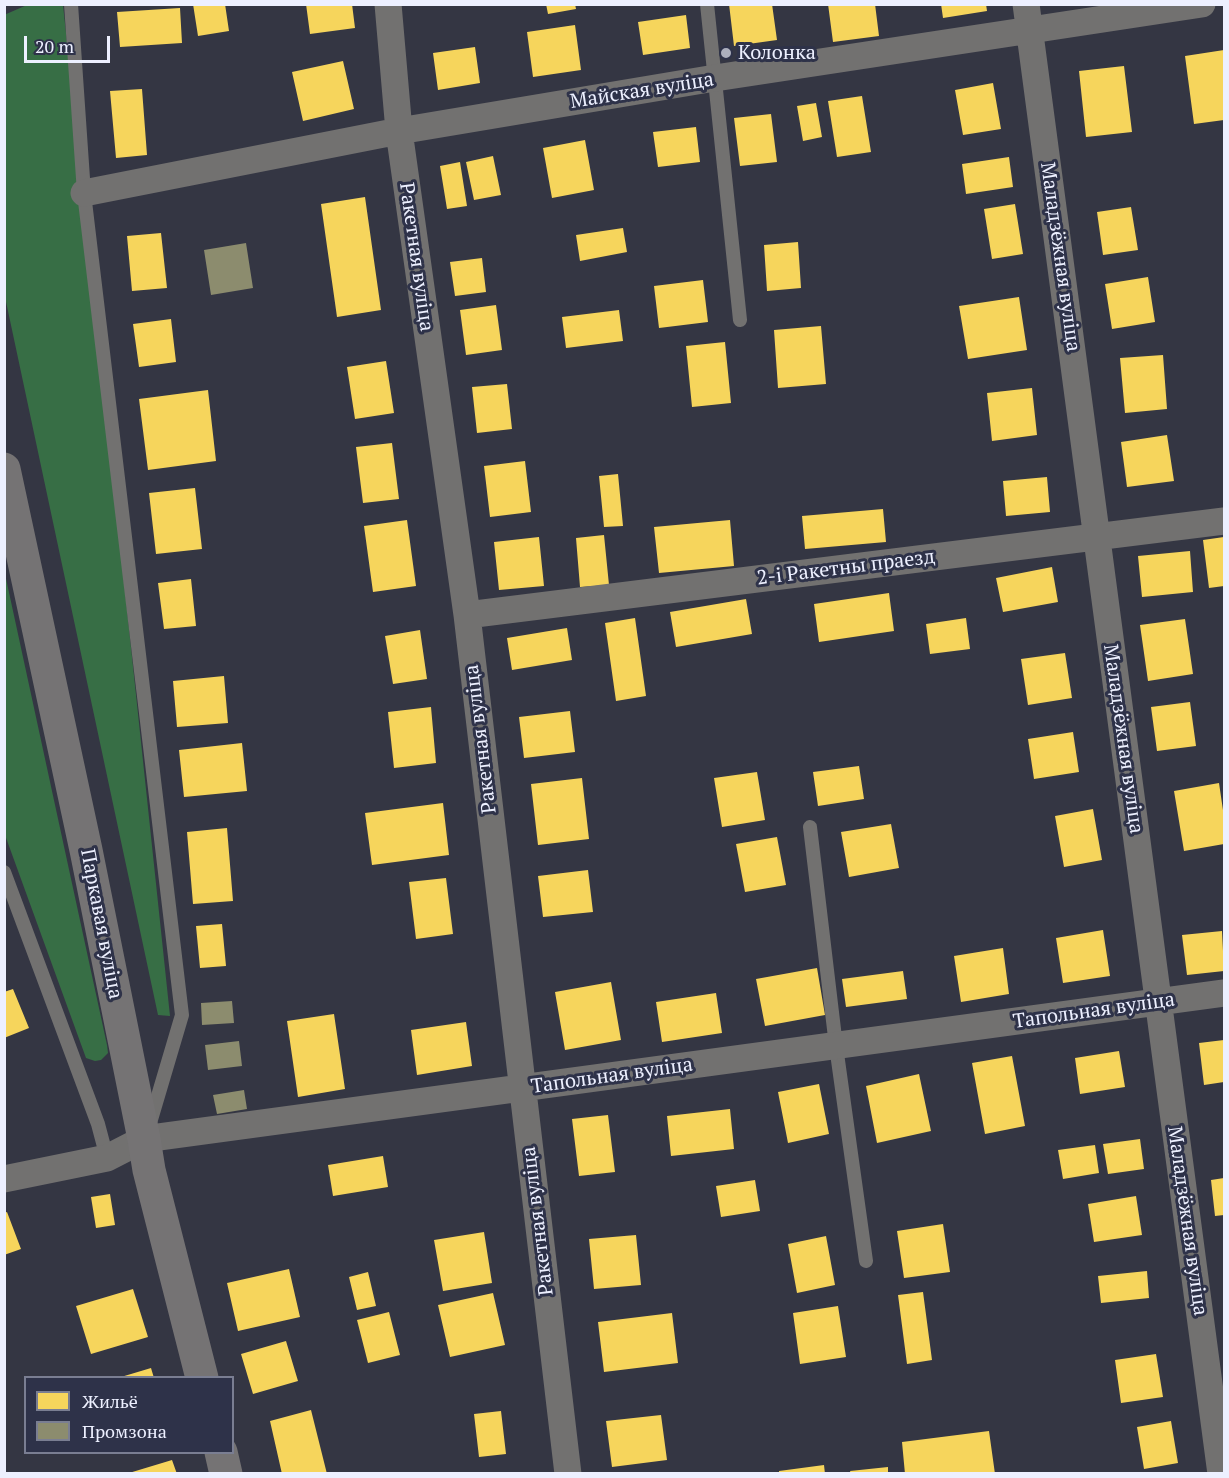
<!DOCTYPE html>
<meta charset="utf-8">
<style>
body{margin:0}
#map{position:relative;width:1229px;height:1478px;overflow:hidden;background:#343643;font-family:"PT Serif",serif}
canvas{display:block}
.frame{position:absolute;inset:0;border:6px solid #edf0ff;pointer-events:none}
.legend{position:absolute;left:24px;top:1376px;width:210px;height:78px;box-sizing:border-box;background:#2e3249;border:2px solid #7a7e92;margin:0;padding:8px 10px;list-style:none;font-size:18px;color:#edf0ff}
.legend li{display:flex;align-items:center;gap:12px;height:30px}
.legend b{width:30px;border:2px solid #7a7e92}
.scale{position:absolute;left:24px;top:36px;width:86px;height:27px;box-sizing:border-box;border:3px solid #edf0ff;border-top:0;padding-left:8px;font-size:18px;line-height:21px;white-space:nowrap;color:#edf0ff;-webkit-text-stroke:4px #2e3249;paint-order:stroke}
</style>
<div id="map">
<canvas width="1229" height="1478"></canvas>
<div class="frame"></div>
<ul class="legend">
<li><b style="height:16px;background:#f6d55c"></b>Жильё</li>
<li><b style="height:16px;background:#8c8c6e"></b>Промзона</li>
</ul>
<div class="scale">20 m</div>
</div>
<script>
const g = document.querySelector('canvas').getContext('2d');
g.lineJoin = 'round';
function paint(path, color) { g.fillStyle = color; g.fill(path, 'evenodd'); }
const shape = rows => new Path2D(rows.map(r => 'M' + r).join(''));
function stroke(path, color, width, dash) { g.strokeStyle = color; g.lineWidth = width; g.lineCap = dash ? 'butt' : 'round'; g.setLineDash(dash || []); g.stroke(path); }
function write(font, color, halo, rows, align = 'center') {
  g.font = font + ' "PT Serif",serif'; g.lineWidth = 6; g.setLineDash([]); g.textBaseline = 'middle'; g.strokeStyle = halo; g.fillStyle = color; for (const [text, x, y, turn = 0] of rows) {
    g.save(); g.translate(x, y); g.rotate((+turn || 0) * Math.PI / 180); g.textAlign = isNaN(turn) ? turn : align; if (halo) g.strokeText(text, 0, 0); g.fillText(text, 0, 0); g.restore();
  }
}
const forest = shape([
 [27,5,63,5,170,1016,158,1015,5,297,4,15],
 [5,574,107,1045,108,1053,101,1060,95,1061,86,1058,5,835]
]);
const homes = shape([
 [193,4,225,4,229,31,198,36],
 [306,4,352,4,355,28,310,34],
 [546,4,575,4,576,9,548,14],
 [729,4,772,4,777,40,734,46],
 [828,4,875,4,879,36,833,42],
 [941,4,986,4,987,11,943,18],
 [180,8,182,43,120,47,117,12],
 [686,15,690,48,643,55,638,22],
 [575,25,581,70,533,77,527,32],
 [475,47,480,83,438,90,433,53],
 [1224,50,1224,120,1194,124,1185,56],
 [343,61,354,109,303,121,292,72],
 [1124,66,1132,132,1086,137,1079,71],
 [993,83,1001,129,963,135,955,90],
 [142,89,147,155,116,158,110,91],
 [862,96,871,152,837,157,828,101],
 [816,103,822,137,803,141,797,106],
 [771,114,777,162,740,166,734,118],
 [696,127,700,162,658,167,653,132],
 [585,140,594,190,552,198,543,148],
 [493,156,501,195,474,200,466,162],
 [1009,157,1013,187,966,194,962,164],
 [460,162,467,206,447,209,440,166],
 [365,197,381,310,337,317,321,204],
 [1015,204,1023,254,992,259,984,209],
 [1131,207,1138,250,1103,255,1097,212],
 [623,228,627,252,580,261,576,235],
 [161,233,167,288,132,291,127,236],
 [798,242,801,288,767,291,764,245],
 [482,258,486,292,455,296,450,262],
 [1148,277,1155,322,1112,329,1105,284],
 [703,280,708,322,659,328,654,286],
 [1019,297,1027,350,968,359,959,306],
 [496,305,502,350,466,355,460,310],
 [619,310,623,341,566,348,562,317],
 [171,319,176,362,139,367,133,324],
 [821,326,826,384,778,388,774,330],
 [725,342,731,403,692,407,686,346],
 [1163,355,1167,409,1125,413,1120,358],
 [386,361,394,413,355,419,347,367],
 [507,384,512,429,477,433,472,387],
 [1032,388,1037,435,992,441,987,393],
 [208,390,216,461,148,470,139,399],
 [1167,435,1174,481,1127,487,1121,442],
 [392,443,399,499,363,503,356,447],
 [525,461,531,512,490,517,484,466],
 [618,474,623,526,604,527,599,476],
 [1047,477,1050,512,1006,516,1003,481],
 [195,488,202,549,156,554,149,493],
 [883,509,886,542,805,549,802,516],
 [407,520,416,586,373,592,364,526],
 [730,520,734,566,659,573,654,527],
 [604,535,609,585,580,587,576,538],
 [539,537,544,586,499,590,494,542],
 [1224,537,1224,586,1209,588,1203,540],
 [1190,551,1193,592,1142,597,1138,556],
 [1052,567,1058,602,1003,612,996,578],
 [191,579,196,626,164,629,158,583],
 [889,593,894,631,819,642,814,604],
 [746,599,752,634,676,647,670,612],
 [635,618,646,696,616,701,605,623],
 [966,618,970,649,930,654,926,624],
 [1185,619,1193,674,1148,681,1140,625],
 [567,628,572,660,512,670,507,638],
 [420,630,427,679,393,684,385,636],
 [1065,653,1072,698,1028,705,1021,659],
 [224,676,228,723,177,727,173,681],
 [1190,702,1196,746,1157,751,1151,707],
 [431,707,436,763,394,768,388,712],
 [570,711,575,752,524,758,519,717],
 [1073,732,1079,772,1034,779,1028,739],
 [242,743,247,791,184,797,179,750],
 [859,766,864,799,818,806,813,772],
 [757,772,765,820,722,827,714,778],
 [582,778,589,839,538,845,531,784],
 [1219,783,1224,817,1224,844,1184,851,1174,791],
 [443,803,449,855,372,865,365,813],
 [1093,809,1102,860,1064,867,1055,816],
 [891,824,899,868,849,877,841,832],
 [227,828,233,901,193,904,187,832],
 [777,837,786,885,745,892,736,844],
 [588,870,593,912,543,917,538,876],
 [446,878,453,934,416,939,409,882],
 [222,924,226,966,200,968,196,926],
 [1103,930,1110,976,1063,983,1056,938],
 [1222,931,1224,971,1187,975,1182,935],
 [1003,948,1009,994,961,1002,954,956],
 [817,968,825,1015,765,1026,756,979],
 [903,971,907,999,846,1007,842,979],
 [611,982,621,1040,565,1050,555,992],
 [13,989,29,1028,4,1038,4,992],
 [716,993,722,1033,662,1042,656,1002],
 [334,1014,345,1089,298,1097,287,1021],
 [466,1022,472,1066,417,1075,411,1030],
 [1224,1040,1224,1082,1204,1085,1199,1043],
 [1119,1051,1125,1087,1080,1094,1075,1058],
 [1012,1056,1025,1126,985,1134,972,1063],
 [919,1074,931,1131,877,1143,866,1086],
 [819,1084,829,1134,788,1143,778,1092],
 [730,1109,734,1149,671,1156,667,1116],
 [608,1115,615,1172,579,1176,572,1119],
 [1140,1139,1144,1169,1108,1174,1103,1144],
 [1095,1145,1099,1173,1063,1179,1058,1150],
 [383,1156,388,1187,333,1196,328,1165],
 [1224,1178,1224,1215,1215,1216,1211,1180],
 [755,1180,760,1211,721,1217,716,1186],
 [110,1194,115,1225,96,1228,91,1197],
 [1136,1196,1142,1235,1094,1242,1088,1204],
 [7,1212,21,1249,4,1255,4,1213],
 [943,1224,950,1272,904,1278,897,1231],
 [484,1232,492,1283,443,1291,434,1240],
 [636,1235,641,1285,594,1289,589,1239],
 [826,1236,835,1285,797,1293,788,1244],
 [289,1269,300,1317,238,1331,227,1283],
 [1147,1271,1149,1298,1101,1303,1098,1276],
 [368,1272,376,1306,357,1310,349,1277],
 [133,1289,148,1337,91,1354,76,1306],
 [923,1292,932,1360,907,1364,898,1295],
 [493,1293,505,1345,450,1357,438,1305],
 [838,1306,846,1357,800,1364,793,1313],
 [389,1312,400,1355,368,1363,357,1320],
 [672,1313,678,1363,604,1372,598,1322],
 [286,1341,298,1381,253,1394,241,1354],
 [1156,1354,1163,1397,1121,1403,1115,1360],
 [151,1368,154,1378,122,1378,121,1377],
 [311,1410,327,1474,282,1474,270,1421],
 [501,1411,506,1454,479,1457,474,1414],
 [661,1415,667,1460,612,1467,606,1421],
 [1171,1421,1178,1463,1144,1469,1137,1427],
 [989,1431,995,1474,905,1474,902,1442],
 [172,1460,177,1474,129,1474,129,1473],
 [824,1465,825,1474,779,1474,779,1471],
 [888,1467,888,1474,851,1474,850,1471]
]);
const industry = shape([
 [246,243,253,288,211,295,204,250],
 [232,1001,234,1023,202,1025,201,1003],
 [239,1041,242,1066,208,1070,205,1045],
 [244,1090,247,1109,217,1114,213,1095]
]);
const lane = shape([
 [71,4,84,193,182,1015,150,1123],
 [707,4,740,320],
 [810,827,836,1046,866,1261],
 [4,872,98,1124,107,1158]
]);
const street = shape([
 [388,4,399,131,467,615,568,1474],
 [1026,4,1221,1474],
 [84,193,399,131,715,78,1202,4],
 [467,615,1224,521],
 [4,1179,107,1158,144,1139,1224,993]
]);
const secondary = shape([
 [4,469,86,850,144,1139,149,1170,202,1378],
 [221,1452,226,1474]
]);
const markers = [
 [726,53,6,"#acafbd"]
];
const poiNames = [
 ["Колонка",738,53]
];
const streetNames = [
 ["Майская вуліца",642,91,-9],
 ["Ракетная вуліца",416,257,82],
 ["Маладзёжная вуліца",1060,257,82],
 ["2-і Ракетны праезд",846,568,-7],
 ["Ракетная вуліца",481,739,-97],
 ["Маладзёжная вуліца",1123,739,82],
 ["Паркавая вуліца",101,924,79],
 ["Тапольная вуліца",1094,1011,-8],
 ["Тапольная вуліца",612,1076,-8],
 ["Ракетная вуліца",538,1221,-97],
 ["Маладзёжная вуліца",1187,1221,82]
];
paint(forest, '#376e45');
paint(homes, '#f6d55c');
paint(industry, '#8c8c6e');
stroke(lane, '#727170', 14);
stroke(street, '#727170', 27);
stroke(secondary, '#757374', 33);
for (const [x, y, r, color] of markers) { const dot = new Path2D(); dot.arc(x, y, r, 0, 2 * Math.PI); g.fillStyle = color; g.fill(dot); stroke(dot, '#2e3249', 2); }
write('20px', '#edf0ff', '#2e3249', poiNames, 'left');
write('20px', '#edf0ff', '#2e3249', streetNames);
</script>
